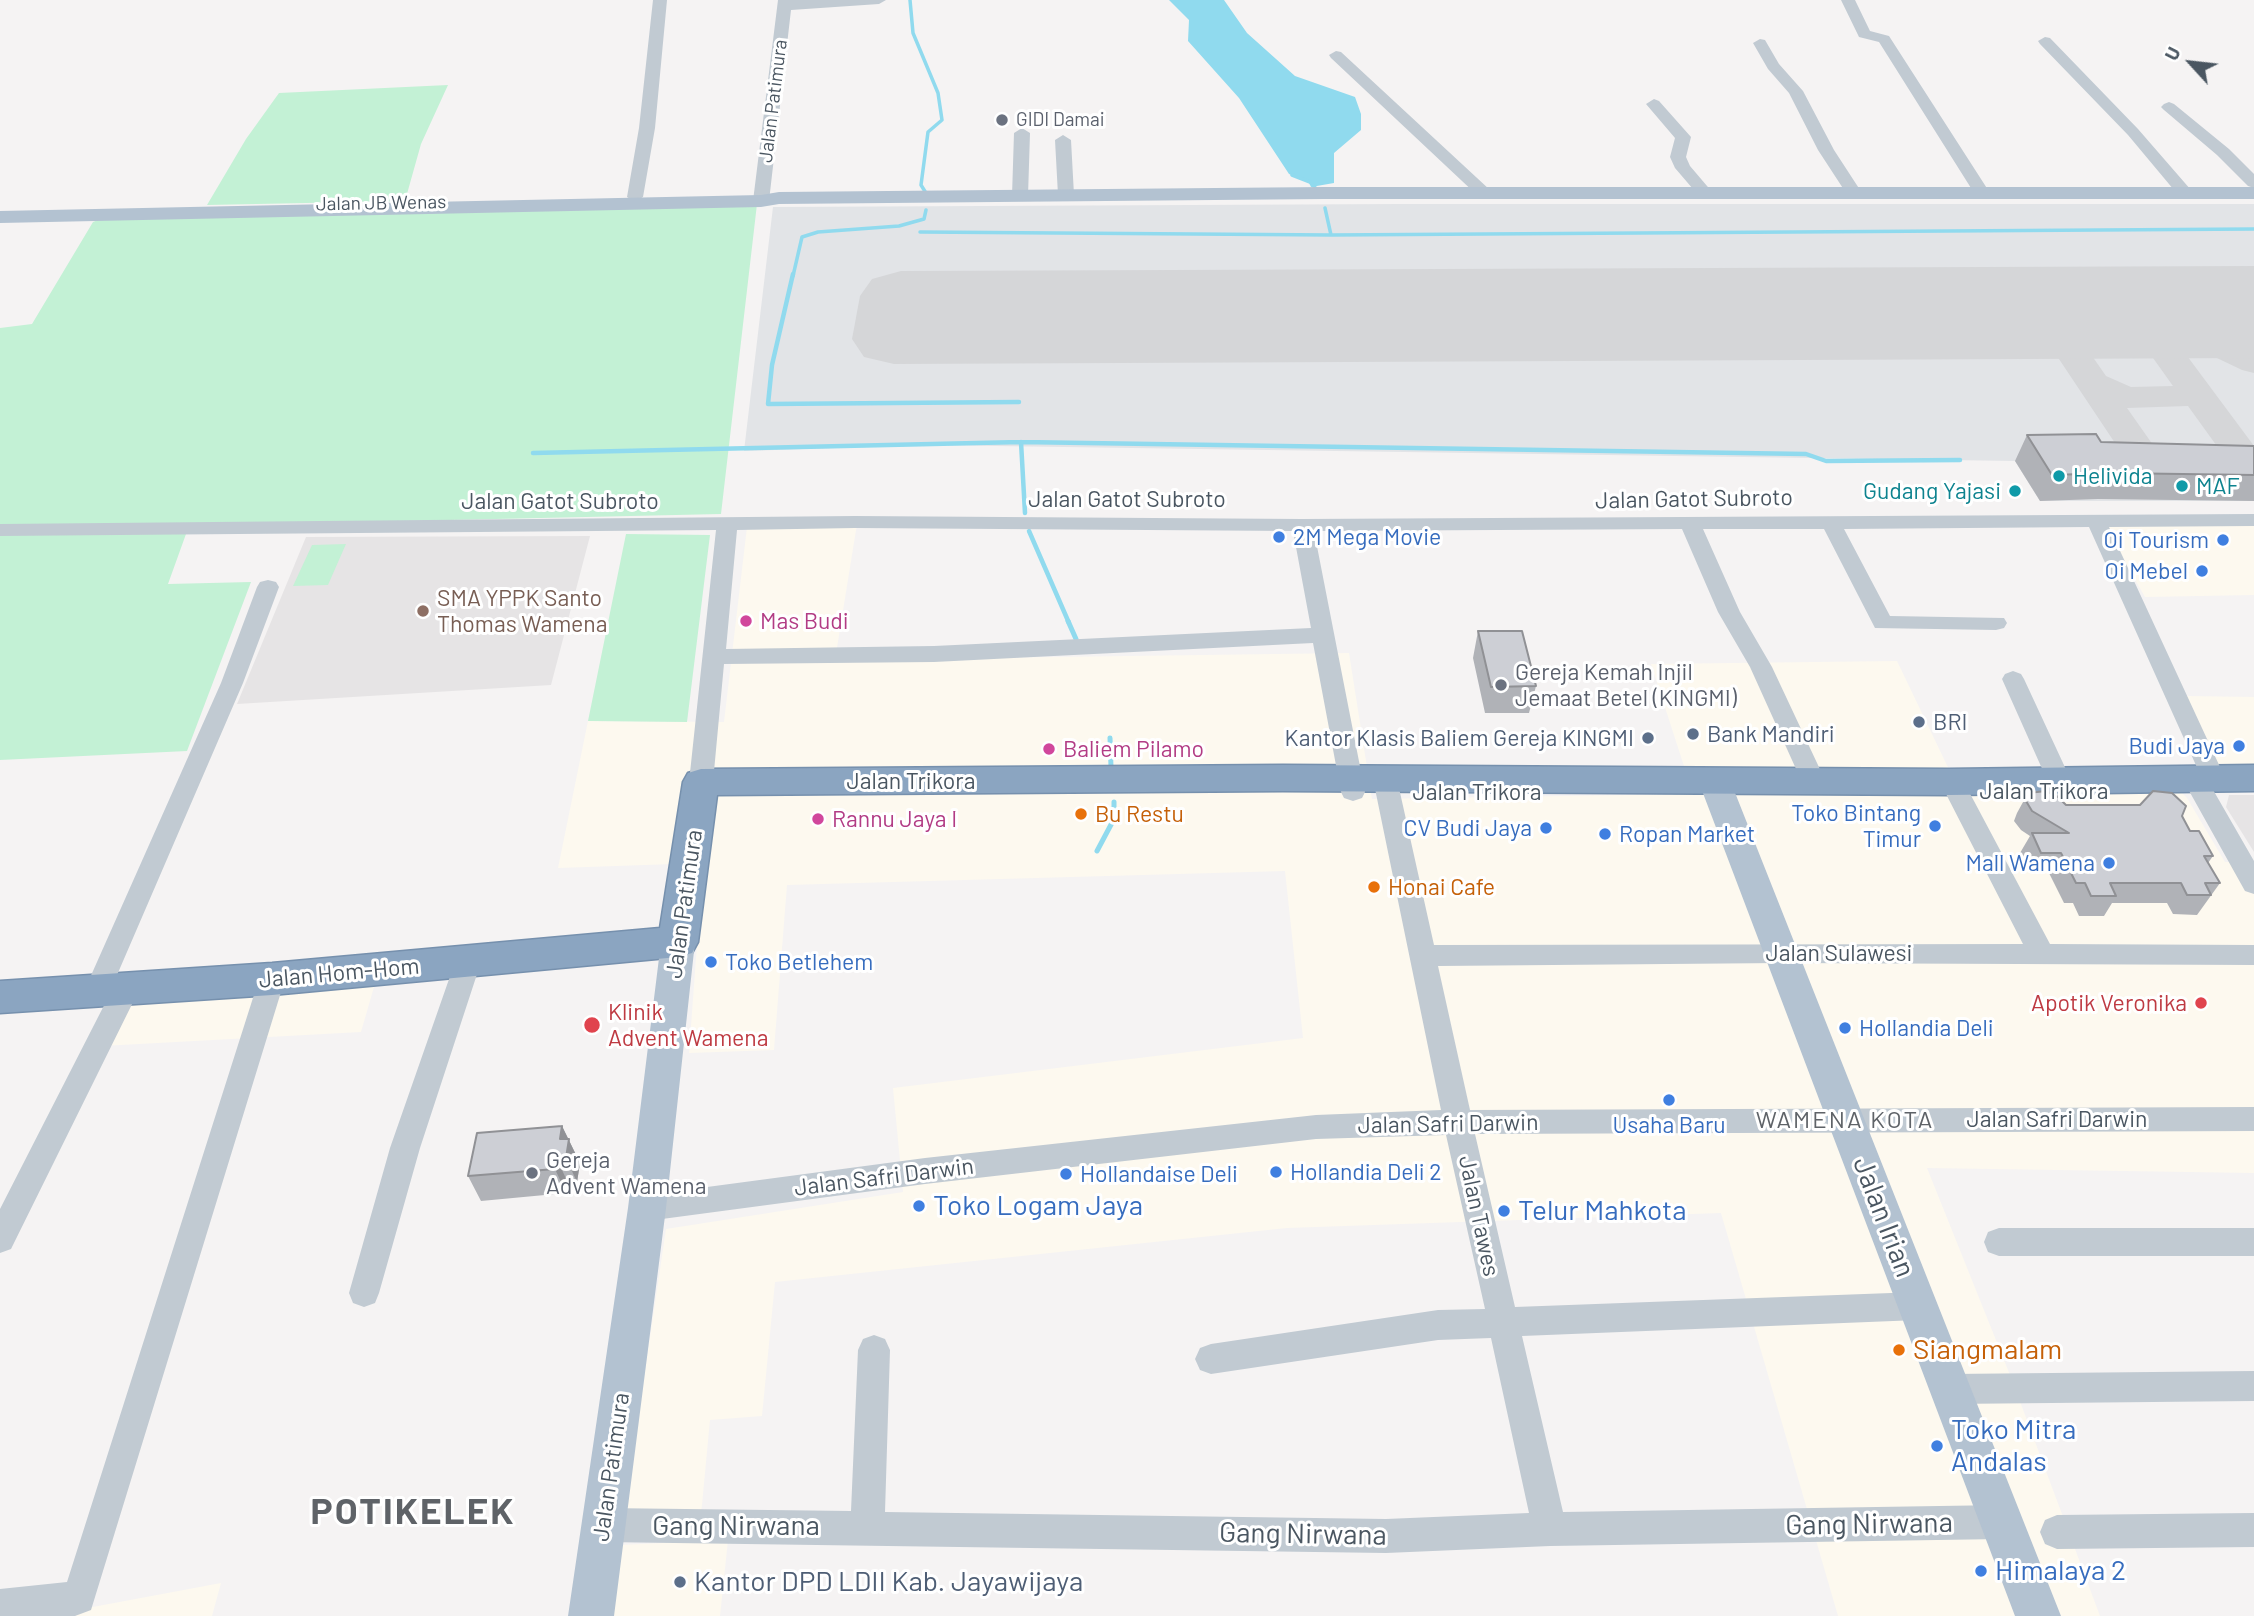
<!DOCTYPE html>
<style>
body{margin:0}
#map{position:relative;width:2254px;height:1616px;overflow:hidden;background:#f5f3f3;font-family:Barlow,sans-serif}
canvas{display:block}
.north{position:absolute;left:2156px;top:28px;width:70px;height:70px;-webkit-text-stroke:5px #fff;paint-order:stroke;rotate:297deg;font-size:19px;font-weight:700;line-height:28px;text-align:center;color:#4a5661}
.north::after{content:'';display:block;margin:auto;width:24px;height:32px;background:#4a5661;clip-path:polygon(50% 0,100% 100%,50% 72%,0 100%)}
</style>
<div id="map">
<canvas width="2254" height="1616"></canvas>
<div class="north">U</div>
</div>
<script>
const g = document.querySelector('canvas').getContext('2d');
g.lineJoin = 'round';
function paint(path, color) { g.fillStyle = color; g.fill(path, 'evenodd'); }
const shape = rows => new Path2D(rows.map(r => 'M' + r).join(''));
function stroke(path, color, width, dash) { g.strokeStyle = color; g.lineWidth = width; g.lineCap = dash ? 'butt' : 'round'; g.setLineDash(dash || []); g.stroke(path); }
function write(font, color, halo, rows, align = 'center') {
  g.font = font + ' Barlow,sans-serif'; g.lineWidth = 6; g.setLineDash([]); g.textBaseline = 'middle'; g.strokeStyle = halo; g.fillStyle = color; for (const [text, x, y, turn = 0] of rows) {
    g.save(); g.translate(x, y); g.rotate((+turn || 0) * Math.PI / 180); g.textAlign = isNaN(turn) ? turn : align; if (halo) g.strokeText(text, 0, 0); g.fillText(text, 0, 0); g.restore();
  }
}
const commercial = shape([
 [2254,523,2254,595,2145,597,2104,526],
 [857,524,835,660,1349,653,1372,799,1693,794,1651,664,1897,661,1955,782,2170,781,2187,798,2225,862,2254,863,2254,1173,1927,1168,2012,1380,2100,1616,1838,1616,1721,1213,1287,1228,775,1282,762,1416,710,1420,701,1515,624,1513,666,1229,903,1192,893,1088,1303,1038,1285,871,787,885,774,1050,689,1053,703,863,558,868,588,721,724,722,747,527],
 [2186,696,2254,697,2254,768,2228,768,2217,764],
 [378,973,361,1032,102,1046,128,998],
 [728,1540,720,1616,610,1616,620,1545],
 [221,1583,212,1616,40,1616,50,1615]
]);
const education = shape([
 [590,536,551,685,237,704,306,537],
 [2229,795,2254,795,2254,852,2226,807]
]);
const airport = shape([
 [1399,204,2254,204,2254,501,2040,501,2015,461,928,445,744,451,773,207]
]);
const green = shape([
 [448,85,421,144,405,201,207,205,246,139,279,93],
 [757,204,721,514,0,530,0,328,32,324,93,222,103,218],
 [0,531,186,534,168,584,251,582,187,751,0,760],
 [626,534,710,535,687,722,588,721],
 [346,544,328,585,293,586,312,545]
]);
const water = shape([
 [1169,0,1224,0,1247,33,1295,76,1355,97,1361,114,1361,130,1334,153,1334,183,1311,187,1309,182,1289,174,1239,98,1188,41,1189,20]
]);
const streamFar2 = shape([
 [910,0,913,33,938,93,942,120,928,132,921,185,926,193],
 [1292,175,1310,182,1318,191],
 [1325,208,1331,235],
 [920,232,1331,235,2254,229],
 [793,276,802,237,818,232,899,226,924,219,926,210]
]);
const streamFar1 = shape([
 [793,274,772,365,768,404,1019,402],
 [1021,442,1025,513],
 [533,453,1021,442,1806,454,1826,461,1960,460],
 [1029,531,1069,623]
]);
const stream = shape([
 [1068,621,1076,639],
 [1110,738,1111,767],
 [1097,851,1114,819,1114,802]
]);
const taxiway = shape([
 [2138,303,2162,306,2254,350,2254,373,2242,370,2173,337,2254,446,2253,468,2240,471,2163,472,2127,461,2029,314,2034,307,2046,304,2058,307,2106,376,2131,387,2173,386,2121,313,2126,306,2138,303],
 [2188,406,2219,449,2167,450,2153,445,2127,408,2188,406]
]);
const runway = shape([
 [2254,266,2254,358,894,364,864,357,852,339,860,296,872,279,901,271,2254,266]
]);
const minor = shape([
 [653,0,667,0,655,128,643,197,635,202,627,197,639,128,653,0],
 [778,0,886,0,879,4,791,10,769,201,761,206,753,201,778,0],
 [1841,0,1855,0,1870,31,1889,36,1990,193,1988,196,1976,196,1879,42,1859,37,1841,0],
 [2045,37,2050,38,2138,129,2191,190,2193,193,2191,196,2179,196,2128,135,2040,44,2038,41,2045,37],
 [1760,39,1765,40,1779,64,1803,91,1834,150,1862,193,1860,196,1848,196,1818,150,1789,93,1768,69,1753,43,1760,39],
 [1336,51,1341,52,1490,190,1492,193,1490,196,1478,196,1331,58,1329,55,1336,51],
 [1654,99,1659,101,1691,137,1686,157,1690,166,1713,193,1711,196,1699,196,1675,168,1670,157,1675,138,1646,104,1654,99],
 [2169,102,2174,104,2229,149,2254,174,2254,188,2248,186,2217,155,2164,110,2161,107,2164,104,2169,102],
 [1022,128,1030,133,1028,196,1020,201,1012,196,1014,133,1022,128],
 [1063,135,1071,140,1074,195,1066,200,1058,195,1055,140,1063,135],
 [2254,514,2254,526,2109,527,2226,780,2223,786,2212,788,2254,861,2254,894,2245,891,2183,780,2186,774,2199,772,2089,527,1844,529,1890,616,2004,618,2007,623,2004,628,1996,630,1875,628,1824,529,1703,529,1740,612,1772,667,1825,780,1822,786,1813,789,1804,786,1801,780,1750,667,1718,612,1682,529,1314,531,1365,792,1362,798,1353,801,1344,798,1341,792,1313,643,934,662,724,664,713,782,710,788,701,791,692,788,689,782,716,530,0,536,0,524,855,516,1302,519,2254,514],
 [855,528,1293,531,1311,628,934,646,726,649,737,530,855,528],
 [268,580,276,582,279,587,243,683,111,989,108,997,98,1000,88,997,85,989,221,683,257,587,260,582,268,580],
 [2013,671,2021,674,2024,679,2076,791,2073,797,2064,800,2055,797,2052,791,2002,679,2005,674,2013,671],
 [1385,770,1394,773,1397,779,1434,945,2023,944,1945,792,1948,786,1957,783,1966,786,2050,944,2254,945,2254,965,1782,963,1438,966,1470,1110,2254,1107,2254,1131,1475,1134,1515,1307,1918,1292,1929,1296,1934,1306,1929,1316,1918,1320,1522,1336,1563,1512,2002,1505,2014,1510,2019,1522,2014,1534,2002,1539,1550,1546,1386,1553,603,1542,591,1537,586,1525,591,1513,603,1508,851,1511,858,1350,863,1339,874,1335,885,1339,890,1350,885,1512,1386,1519,1529,1513,1491,1338,1438,1340,1211,1374,1200,1370,1195,1359,1200,1348,1211,1344,1438,1310,1485,1309,1446,1135,1316,1139,925,1184,647,1221,636,1217,632,1208,636,1199,647,1195,925,1158,1316,1115,1441,1110,1373,779,1376,773,1385,770],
 [468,951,477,955,481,962,420,1148,379,1293,375,1303,364,1307,353,1303,349,1293,390,1148,455,962,459,955,468,951],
 [272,968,281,971,285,979,91,1610,75,1616,0,1616,0,1589,67,1582,259,979,263,971,272,968],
 [127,977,137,980,140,988,11,1249,0,1253,0,1209,117,980,127,977],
 [1999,1228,2254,1228,2254,1256,1999,1256,1988,1252,1984,1242,1988,1232,1999,1228],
 [2254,1371,2254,1401,1950,1404,1939,1400,1934,1389,1939,1378,1950,1374,2254,1371],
 [2254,1513,2254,1547,2057,1549,2045,1544,2040,1532,2045,1520,2057,1515,2254,1513]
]);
const major = shape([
 [1324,187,2254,187,2254,199,1324,199,779,204,761,207,0,223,0,211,761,195,779,192,1324,187],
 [1714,769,1725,772,1730,780,2061,1616,2015,1616,1698,780,1703,772,1714,769],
 [678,929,690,933,695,942,666,1208,614,1616,568,1616,628,1208,661,942,666,933,678,929]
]);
const highway = shape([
 [1283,765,1949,769,2254,765,2254,791,1949,795,1283,791,717,795,698,942,692,953,678,957,272,995,0,1013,0,981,272,963,660,928,683,782,688,773,701,769,1283,765]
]);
const wall = shape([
 [2027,435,2101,442,2254,446,2254,501,2098,499,2040,501,2015,461],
 [1478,631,1536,686,1529,713,1485,713,1473,658],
 [2028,793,2066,805,2182,816,2190,831,2213,856,2208,863,2220,883,2197,915,2173,914,2167,903,2112,903,2104,916,2079,916,2073,903,2064,903,2049,873,2030,873,2020,853,2030,836,2021,830,2014,821,2017,813],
 [562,1126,580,1163,577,1182,568,1183,566,1193,481,1201,468,1176]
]);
const shadedWall = shape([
 [562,1126,580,1163,577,1182,566,1158,560,1139],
 [557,1159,568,1183,566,1193,555,1169]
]);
const building = shape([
 [2096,434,2101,442,2254,446,2254,475,2111,473,2052,475,2027,435,2096,434],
 [1478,631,1522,631,1536,686,1491,687,1478,631],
 [2046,791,2058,797,2066,805,2140,805,2153,791,2172,793,2186,806,2182,816,2190,831,2199,831,2213,856,2204,856,2220,883,2205,883,2211,895,2187,895,2181,883,2110,883,2116,896,2091,896,2085,883,2076,883,2061,853,2041,853,2032,833,2069,833,2032,811,2026,801,2028,793,2046,791],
 [562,1126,560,1139,569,1139,566,1158,557,1159,555,1169,468,1176,477,1133,562,1126]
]);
const markers = [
 [1002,120,7,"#6b7280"],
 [2059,476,7,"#0f9aa8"],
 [2182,486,7,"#0f9aa8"],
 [2015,491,7,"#0f9aa8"],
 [1279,537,7,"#3f7fe0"],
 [2223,540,7,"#3f7fe0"],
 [2202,571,7,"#3f7fe0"],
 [423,611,7,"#8d6e63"],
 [746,621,7,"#d1479c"],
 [1501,685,7,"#6b7280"],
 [1919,722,7,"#5c6f8a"],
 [1693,734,7,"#5c6f8a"],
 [1648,738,7,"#5c6f8a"],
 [2239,746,7,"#3f7fe0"],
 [1049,749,7,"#d1479c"],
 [1081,814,7,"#e8710a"],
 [818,819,7,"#d1479c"],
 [1935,826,7,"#3f7fe0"],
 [1546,828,7,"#3f7fe0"],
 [1605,834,7,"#3f7fe0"],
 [2109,863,7,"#3f7fe0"],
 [1374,887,7,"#e8710a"],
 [711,962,7,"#3f7fe0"],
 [2201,1003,7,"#e0444e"],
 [592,1025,9,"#e0444e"],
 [1845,1028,7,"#3f7fe0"],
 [1669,1100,7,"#3f7fe0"],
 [1276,1172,7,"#3f7fe0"],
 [532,1173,7,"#6b7280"],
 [1066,1174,7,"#3f7fe0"],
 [919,1206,7,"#3f7fe0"],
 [1504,1211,7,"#3f7fe0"],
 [1899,1350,7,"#e8710a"],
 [1937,1446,7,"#3f7fe0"],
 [1981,1571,7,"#3f7fe0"],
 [680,1582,7,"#5c6f8a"]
];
const farStreetnames = [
 ["Jalan Patimura",773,101,-83],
 ["Jalan JB Wenas",381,203,-1]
];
const farWorshipnames = [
 ["GIDI Damai",1016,120]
];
const cultureNames = [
 ["Helivida",2073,476],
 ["MAF",2196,486],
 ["Gudang Yajasi",2001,491,"right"]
];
const streetNames = [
 ["Jalan Gatot Subroto",1127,499],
 ["Jalan Gatot Subroto",1694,499,-1],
 ["Jalan Gatot Subroto",560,501],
 ["Jalan Trikora",911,781],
 ["Jalan Trikora",2044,791],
 ["Jalan Trikora",1477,792],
 ["Jalan Patimura",684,904,-82],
 ["Jalan Sulawesi",1839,953],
 ["Jalan Hom-Hom",339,973,-5],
 ["Jalan Safri Darwin",2057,1119],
 ["Jalan Safri Darwin",1448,1124,-1],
 ["Jalan Safri Darwin",884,1177,-7],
 ["Jalan Tawes",1479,1216,78],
 ["Jalan Patimura",611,1467,-82]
];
const shopNames = [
 ["2M Mega Movie",1293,537],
 ["Oi Tourism",2209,540,"right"],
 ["Oi Mebel",2188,571,"right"],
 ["Budi Jaya",2225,746,"right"],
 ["Toko Bintang",1921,813,"right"],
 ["Timur",1921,839,"right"],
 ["CV Budi Jaya",1532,828,"right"],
 ["Ropan Market",1619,834],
 ["Mall Wamena",2095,863,"right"],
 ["Toko Betlehem",725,962],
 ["Hollandia Deli",1859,1028],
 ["Usaha Baru",1669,1125,"center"],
 ["Hollandia Deli 2",1290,1172],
 ["Hollandaise Deli",1080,1174]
];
const educationNames = [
 ["SMA YPPK Santo",437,598],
 ["Thomas Wamena",437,624]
];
const hotelNames = [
 ["Mas Budi",760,621],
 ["Baliem Pilamo",1063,749],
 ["Rannu Jaya I",832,819]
];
const worshipNames = [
 ["Gereja Kemah Injil",1515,672],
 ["Jemaat Betel (KINGMI)",1515,698],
 ["Gereja",546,1160],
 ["Advent Wamena",546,1186]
];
const serviceNames = [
 ["BRI",1933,722],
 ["Bank Mandiri",1707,734],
 ["Kantor Klasis Baliem Gereja KINGMI",1634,738,"right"]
];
const foodNames = [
 ["Bu Restu",1095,814],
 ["Honai Cafe",1388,887]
];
const healthNames = [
 ["Apotik Veronika",2187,1003],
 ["Klinik",608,1012,"left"],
 ["Advent Wamena",608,1038,"left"]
];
const neighbourhoodNames = [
 ["WAMENA KOTA",1845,1120]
];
const nearShopnames = [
 ["Toko Logam Jaya",933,1206],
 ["Telur Mahkota",1518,1211],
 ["Toko Mitra",1951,1430],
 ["Andalas",1951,1462],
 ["Himalaya 2",1995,1571]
];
const nearStreetnames = [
 ["Jalan Irian",1884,1217,69],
 ["Gang Nirwana",1869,1524,-1],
 ["Gang Nirwana",736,1526],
 ["Gang Nirwana",1303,1534,1]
];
const nearFoodnames = [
 ["Siangmalam",1913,1350]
];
const nearServicenames = [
 ["Kantor DPD LDII Kab. Jayawijaya",694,1582]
];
const nearDistrictnames = [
 ["POTIKELEK",413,1512]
];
paint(commercial, '#fdf9ef');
paint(education, '#e6e4e5');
paint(airport, '#e2e4e7');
paint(green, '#c3f1d5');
paint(water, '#90daee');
stroke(streamFar2, '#90daee', 3.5);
stroke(streamFar1, '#90daee', 4.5);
stroke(stream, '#90daee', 5);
paint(taxiway, '#d5d6d8');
paint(runway, '#d5d6d8');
stroke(highway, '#7690ad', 3);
paint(minor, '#c1cad2');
paint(major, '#b3c2d1');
paint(highway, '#8ba5c1');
paint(wall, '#b0b2b7');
paint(shadedWall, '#909195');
paint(building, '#cdcfd5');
stroke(building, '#909195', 2);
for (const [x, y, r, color] of markers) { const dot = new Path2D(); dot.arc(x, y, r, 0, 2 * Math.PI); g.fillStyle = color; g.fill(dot); stroke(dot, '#fff', 2.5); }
write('19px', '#4a5661', '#fff', farStreetnames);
write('19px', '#5b616d', '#fff', farWorshipnames, 'left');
write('23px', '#0d838f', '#fff', cultureNames, 'left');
write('23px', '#4a5661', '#fff', streetNames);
write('23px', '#366cbe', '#fff', shopNames, 'left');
write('23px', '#785e54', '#fff', educationNames, 'left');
write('23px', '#b23c85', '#fff', hotelNames, 'left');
write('23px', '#5b616d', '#fff', worshipNames, 'left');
write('23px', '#4e5e75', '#fff', serviceNames, 'left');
write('23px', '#c56008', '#fff', foodNames, 'left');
write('23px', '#be3a42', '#fff', healthNames, 'right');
g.letterSpacing = '2px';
write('24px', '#5f6368', '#fff', neighbourhoodNames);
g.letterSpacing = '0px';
write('28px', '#366cbe', '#fff', nearShopnames, 'left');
write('28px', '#4a5661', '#fff', nearStreetnames);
write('28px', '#c56008', '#fff', nearFoodnames, 'left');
write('28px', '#4e5e75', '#fff', nearServicenames, 'left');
g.letterSpacing = '2px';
write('bold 37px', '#5f6368', '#fff', nearDistrictnames);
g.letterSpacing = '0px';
</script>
